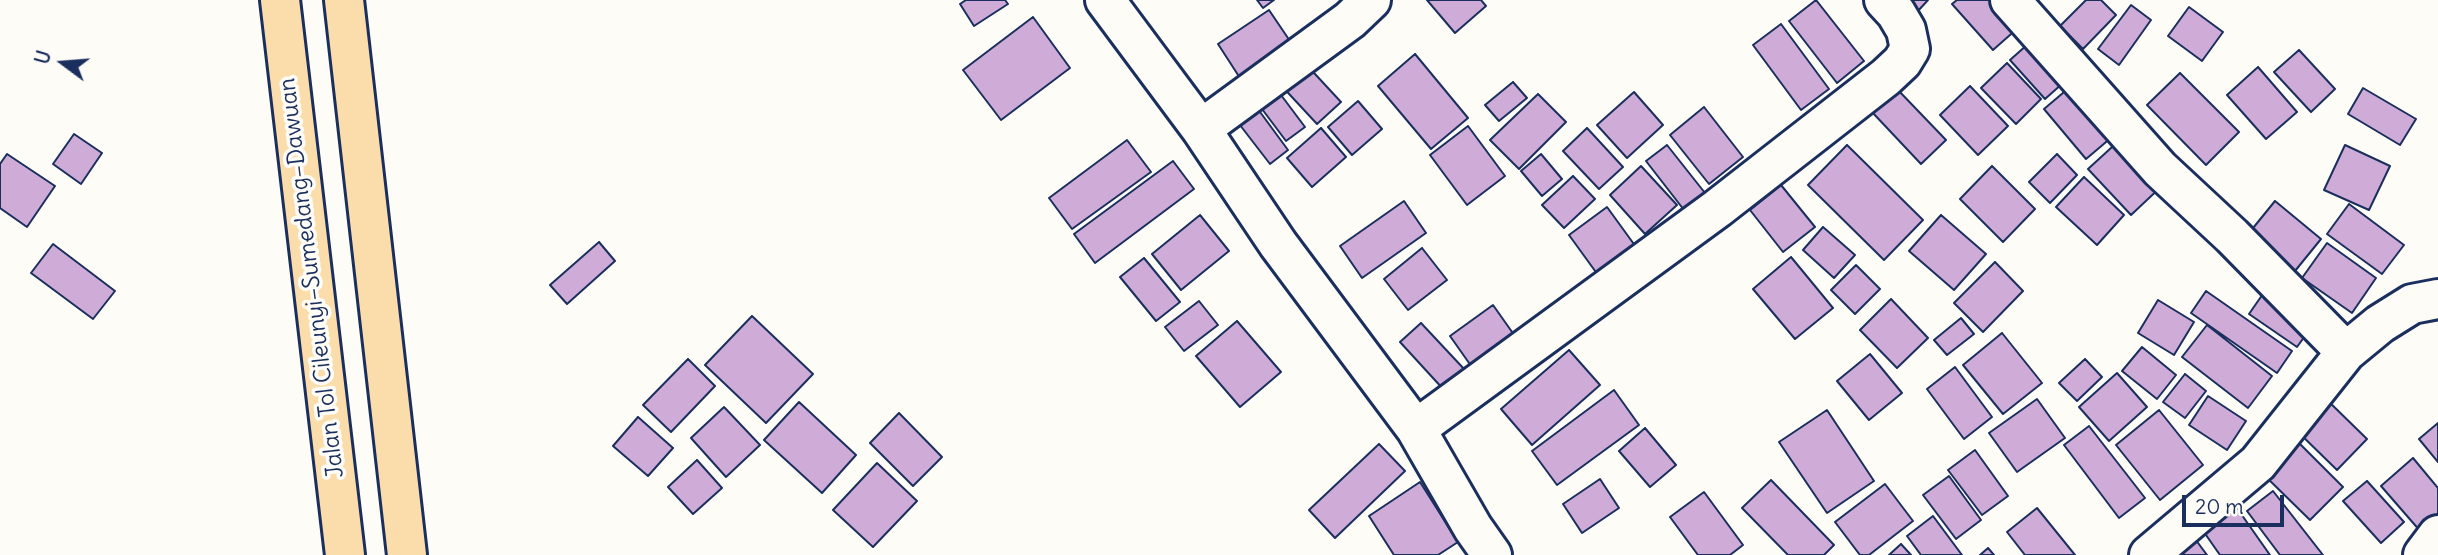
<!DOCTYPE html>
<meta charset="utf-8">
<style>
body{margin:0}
#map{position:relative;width:2438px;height:555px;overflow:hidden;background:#fdfcf7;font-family:Delius,sans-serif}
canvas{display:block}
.north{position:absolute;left:28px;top:28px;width:70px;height:70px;-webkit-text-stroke:5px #fdfcf7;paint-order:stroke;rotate:286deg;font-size:19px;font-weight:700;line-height:28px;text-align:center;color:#1b2f5e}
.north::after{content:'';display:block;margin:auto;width:24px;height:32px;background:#1b2f5e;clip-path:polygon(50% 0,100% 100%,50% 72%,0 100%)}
.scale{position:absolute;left:2182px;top:495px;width:102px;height:32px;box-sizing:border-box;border:4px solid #1b2f5e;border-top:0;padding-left:9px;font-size:21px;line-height:24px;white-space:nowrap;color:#1b2f5e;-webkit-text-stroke:5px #fdfcf7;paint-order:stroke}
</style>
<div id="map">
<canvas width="2438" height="555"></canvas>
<div class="north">U</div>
<div class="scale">20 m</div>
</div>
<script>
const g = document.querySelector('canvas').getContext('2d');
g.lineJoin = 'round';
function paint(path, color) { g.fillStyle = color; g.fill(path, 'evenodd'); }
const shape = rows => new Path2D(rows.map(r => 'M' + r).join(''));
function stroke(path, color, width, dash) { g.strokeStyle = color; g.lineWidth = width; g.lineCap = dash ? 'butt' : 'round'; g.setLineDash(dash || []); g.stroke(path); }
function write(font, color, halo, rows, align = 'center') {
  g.font = font + ' Delius,sans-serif'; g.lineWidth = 7; g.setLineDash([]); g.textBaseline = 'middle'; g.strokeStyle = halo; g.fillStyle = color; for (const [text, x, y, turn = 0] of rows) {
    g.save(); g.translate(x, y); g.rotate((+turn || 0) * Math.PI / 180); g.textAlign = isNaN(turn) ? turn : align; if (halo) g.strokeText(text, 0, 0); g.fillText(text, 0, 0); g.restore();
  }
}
const building = shape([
 [966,0,1005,0,1008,4,974,26,960,4,966,0],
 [1257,0,1274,0,1263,8,1257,0],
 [1427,0,1481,0,1486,6,1455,33,1427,0],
 [1816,0,1864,61,1837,83,1789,21,1816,0],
 [1903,0,1928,0,1917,12,1903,0],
 [1957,0,1994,0,2019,27,1993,50,1952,4,1957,0],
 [2086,0,2101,0,2116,15,2083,49,2060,26,2086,0],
 [2131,5,2151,20,2119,65,2098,49,2131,5],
 [2189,7,2223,32,2202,61,2168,36,2189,7],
 [1269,10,1292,44,1240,78,1218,44,1269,10],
 [1033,17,1070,68,1001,120,963,70,1033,17],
 [1781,24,1829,89,1801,110,1753,45,1781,24],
 [2037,36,2072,75,2045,99,2010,60,2037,36],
 [2299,50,2335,89,2311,112,2274,72,2299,50],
 [1415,54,1468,118,1431,149,1378,86,1415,54],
 [1302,60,1341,102,1317,124,1278,82,1302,60],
 [2007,63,2041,99,2016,124,1981,88,2007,63],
 [2258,67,2297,112,2266,139,2227,95,2258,67],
 [2180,73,2239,132,2206,165,2147,105,2180,73],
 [1513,82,1527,98,1499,121,1485,105,1513,82],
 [1970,86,2008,126,1978,155,1940,115,1970,86],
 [2070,87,2112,137,2086,159,2044,109,2070,87],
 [2363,88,2416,119,2400,145,2348,114,2363,88],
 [1897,89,1946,140,1921,164,1872,112,1897,89],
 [1278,91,1305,127,1286,141,1259,105,1278,91],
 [1634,92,1663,125,1627,158,1597,125,1634,92],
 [1538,94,1566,122,1519,169,1490,140,1538,94],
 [1252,101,1288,150,1270,164,1233,116,1252,101],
 [1358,101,1382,129,1352,155,1328,127,1358,101],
 [1704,107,1743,157,1709,184,1670,135,1704,107],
 [1468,126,1505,176,1467,205,1430,155,1468,126],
 [1321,128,1346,157,1312,187,1287,158,1321,128],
 [1587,128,1623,167,1599,189,1563,151,1587,128],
 [74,134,102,153,81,184,53,164,74,134],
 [2123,137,2165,183,2131,215,2088,169,2123,137],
 [1127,140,1151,172,1072,229,1049,198,1127,140],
 [1667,145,1705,193,1684,210,1646,161,1667,145],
 [1847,145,1923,220,1884,260,1808,185,1847,145],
 [2345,145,2390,166,2369,210,2324,190,2345,145],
 [7,154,55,186,27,227,0,208,0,164,7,154],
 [1541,154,1562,179,1542,196,1521,171,1541,154],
 [2057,154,2077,175,2050,203,2029,182,2057,154],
 [1173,161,1194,189,1095,263,1074,234,1173,161],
 [1641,166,1677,205,1645,234,1610,195,1641,166],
 [1992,166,2035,209,2003,242,1960,199,1992,166],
 [1573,176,1595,199,1564,228,1542,205,1573,176],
 [2084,177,2124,215,2097,245,2056,207,2084,177],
 [1781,185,1815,227,1783,252,1750,210,1781,185],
 [1404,201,1426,233,1362,278,1340,246,1404,201],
 [2275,201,2321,239,2295,271,2249,233,2275,201],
 [2349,204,2404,245,2382,274,2327,234,2349,204],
 [1607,207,1636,247,1598,275,1569,235,1607,207],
 [1200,215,1229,251,1181,290,1152,254,1200,215],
 [1941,215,1986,254,1954,290,1909,251,1941,215],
 [1823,227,1855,255,1834,278,1803,250,1823,227],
 [599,242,615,261,567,304,550,285,599,242],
 [2327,243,2376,278,2352,313,2302,278,2327,243],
 [53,244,115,291,93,319,31,273,53,244],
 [1422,248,1447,280,1408,310,1384,279,1422,248],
 [1791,257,1833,308,1795,339,1753,289,1791,257],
 [1144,258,1180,302,1156,321,1120,277,1144,258],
 [1995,262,2023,291,1983,332,1954,303,1995,262],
 [1856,265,1880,289,1855,314,1831,290,1856,265],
 [2267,288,2315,322,2297,347,2249,314,2267,288],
 [2206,291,2292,351,2277,373,2191,313,2206,291],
 [1891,299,1928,338,1897,368,1860,330,1891,299],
 [2158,300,2194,322,2174,355,2138,333,2158,300],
 [1199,301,1218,325,1184,351,1165,327,1199,301],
 [1493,305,1517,339,1474,370,1450,336,1493,305],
 [752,316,813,374,766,423,705,365,752,316],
 [1961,318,1974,334,1947,355,1934,340,1961,318],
 [1237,321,1281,372,1240,407,1196,356,1237,321],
 [1421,323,1465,370,1444,390,1400,342,1421,323],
 [2207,325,2272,376,2248,408,2182,357,2207,325],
 [2002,333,2042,383,2003,414,1963,365,2002,333],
 [2142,347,2176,375,2157,399,2122,371,2142,347],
 [1569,350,1600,385,1532,445,1501,409,1569,350],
 [1870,354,1902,393,1869,420,1837,381,1870,354],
 [688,359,715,386,671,432,643,405,688,359],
 [2085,359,2102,377,2077,401,2059,383,2085,359],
 [1955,367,1992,417,1964,439,1927,389,1955,367],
 [2117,373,2147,407,2109,441,2079,407,2117,373],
 [2185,374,2206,391,2185,418,2163,402,2185,374],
 [1614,390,1639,425,1557,485,1532,451,1614,390],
 [2208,396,2246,421,2227,450,2189,425,2208,396],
 [2324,397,2367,439,2337,470,2294,428,2324,397],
 [2037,399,2065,438,2017,472,1989,433,2037,399],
 [799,402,856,455,822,493,764,440,799,402],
 [724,407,760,445,726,477,691,438,724,407],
 [1827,410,1874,481,1827,513,1779,442,1827,410],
 [2159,410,2203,465,2160,500,2116,445,2159,410],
 [899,413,942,457,913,486,870,443,899,413],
 [638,417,673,448,648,476,613,446,638,417],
 [2438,423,2438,462,2419,439,2438,423],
 [2089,426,2145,498,2119,518,2064,445,2089,426],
 [1645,428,1676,465,1650,487,1619,451,1645,428],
 [2295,439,2343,487,2310,520,2262,473,2295,439],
 [1379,444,1405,471,1335,538,1309,510,1379,444],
 [1975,450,2008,496,1982,515,1948,470,1975,450],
 [2413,458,2438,488,2438,518,2421,532,2381,486,2413,458],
 [697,460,722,488,693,514,668,487,697,460],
 [877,463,917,501,873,547,833,510,877,463],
 [1949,476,1981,520,1956,539,1923,495,1949,476],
 [1600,479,1619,508,1582,533,1563,504,1600,479],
 [1771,480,1834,545,1824,555,1788,555,1742,508,1771,480],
 [2367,481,2404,522,2381,543,2343,501,2367,481],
 [1420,482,1458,542,1438,555,1394,555,1369,516,1420,482],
 [1885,484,1913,521,1869,555,1860,555,1835,522,1885,484],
 [2273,491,2323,555,2280,555,2247,511,2273,491],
 [1704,492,1743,545,1730,555,1698,555,1670,517,1704,492],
 [2232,501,2270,555,2220,555,2199,525,2232,501],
 [2037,508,2075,555,2025,555,2007,532,2037,508],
 [1933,516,1962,555,1921,555,1907,536,1933,516],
 [2190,532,2207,555,2160,555,2190,532],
 [1901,544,1911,555,1889,555,1901,544],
 [1988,548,1994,555,1980,555,1988,548]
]);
const minor = shape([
 [1105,0,1201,129,1278,244,1416,429,1473,528,1492,555],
 [2010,0,2160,169,2232,236,2346,352],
 [1201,129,1350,20,1371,0],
 [1416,429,1718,208,1886,77,1902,62,1910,49,1906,30,1896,13,1884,0],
 [2149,555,2258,463,2346,352,2380,324,2412,304,2438,299],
 [2423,555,2438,535]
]);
const highway = shape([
 [280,0,345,555],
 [344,0,407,555]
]);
const streetNames = [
 ["Jalan Tol Cileunyi–Sumedang–Dawuan",312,278,-97]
];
paint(building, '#ceacd7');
stroke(building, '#1b2f5e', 2);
stroke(minor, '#1b2f5e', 44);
stroke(highway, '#1b2f5e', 44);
stroke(minor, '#fdfcf7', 38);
stroke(highway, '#fbddab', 38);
write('23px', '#1b2f5e', '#fdfcf7', streetNames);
</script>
